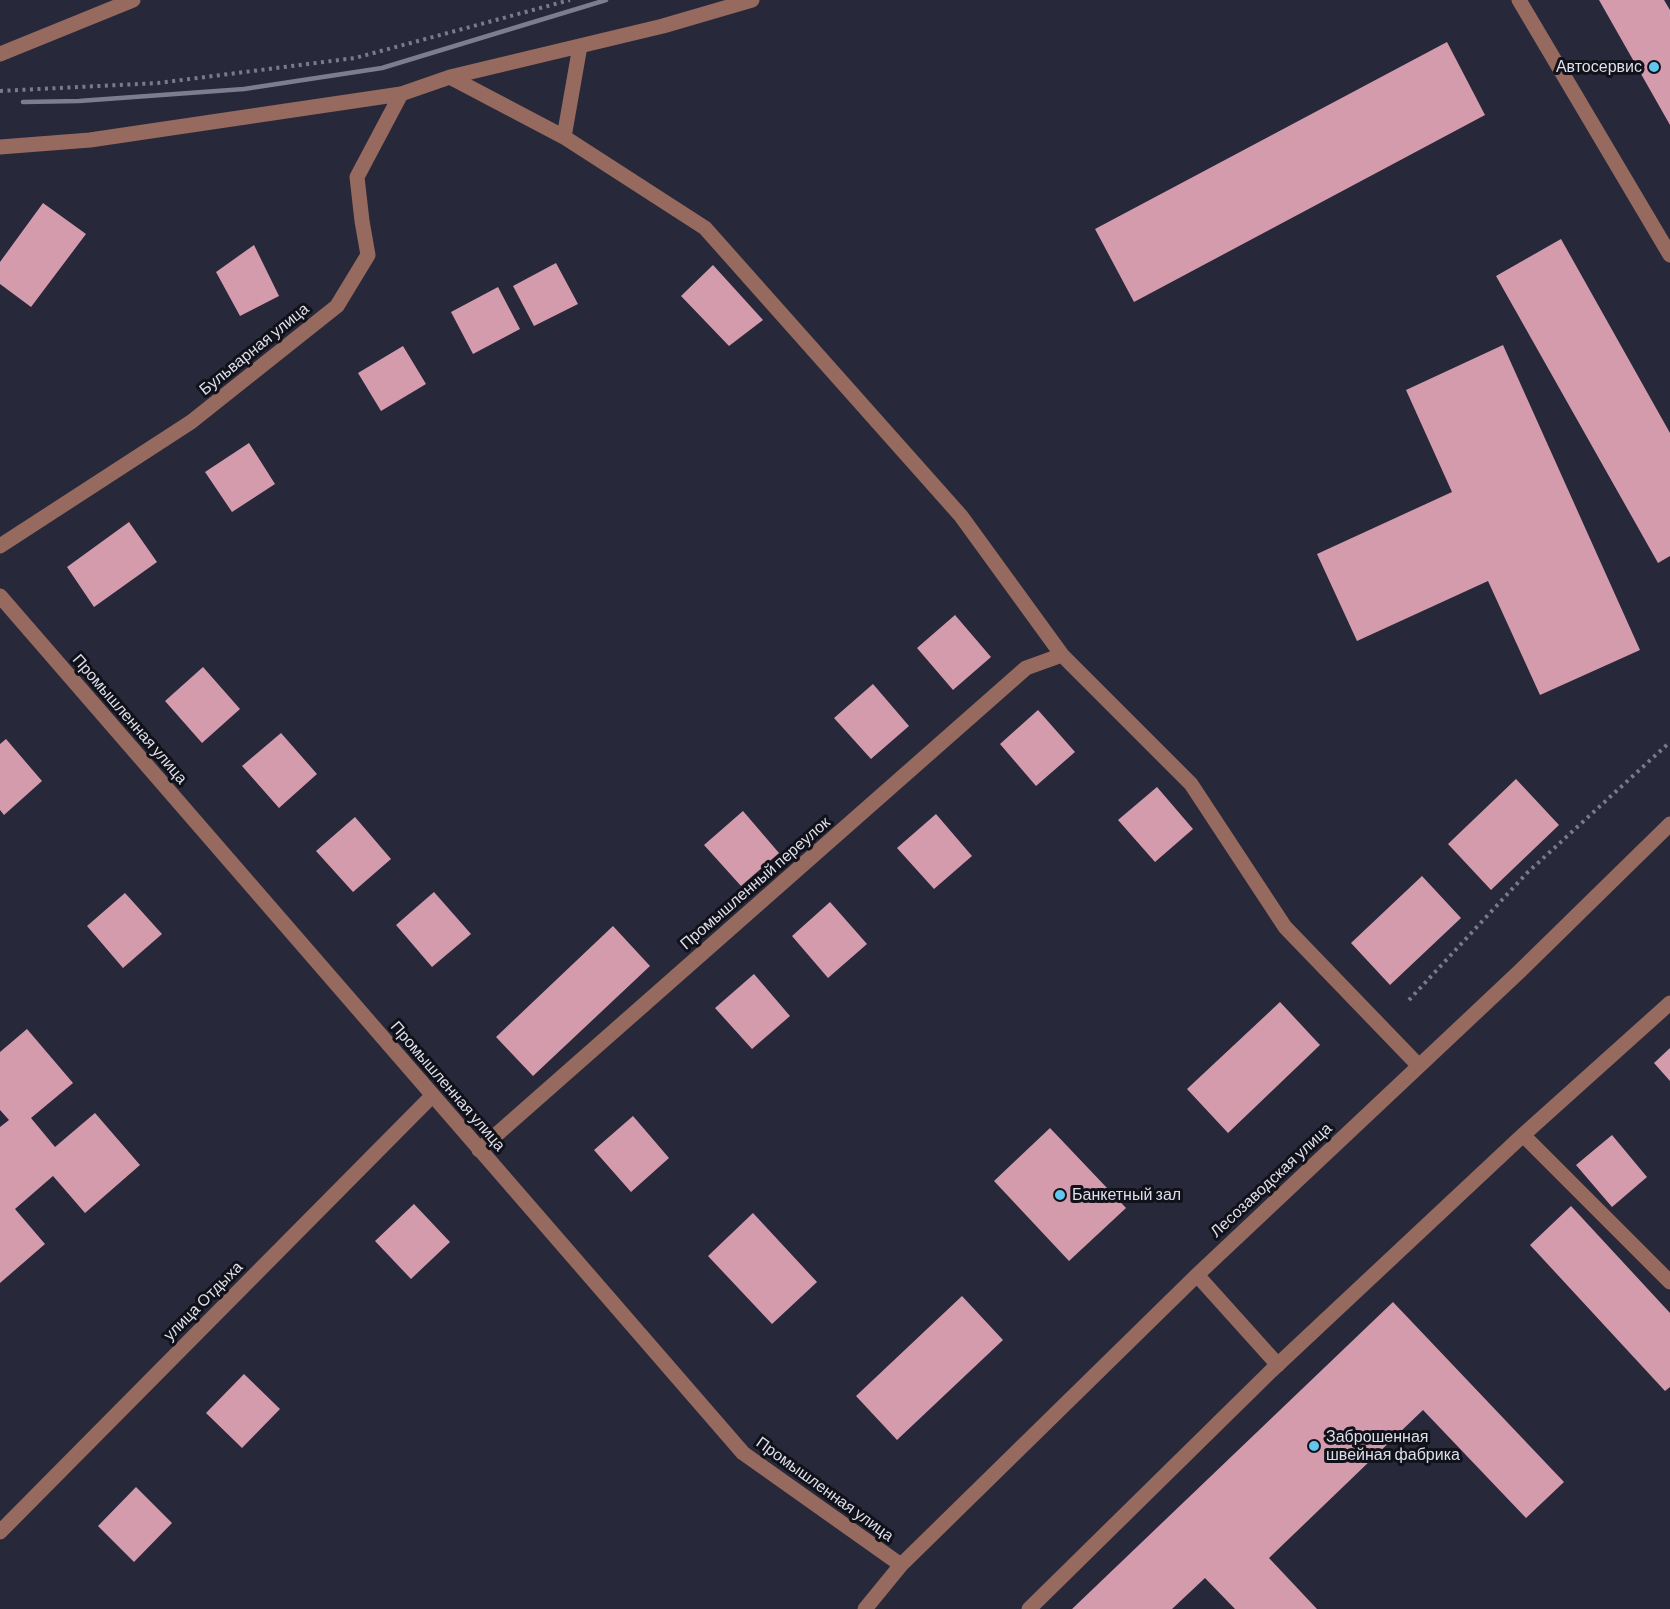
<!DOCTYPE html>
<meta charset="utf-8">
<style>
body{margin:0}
canvas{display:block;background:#27283a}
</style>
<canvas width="1670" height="1609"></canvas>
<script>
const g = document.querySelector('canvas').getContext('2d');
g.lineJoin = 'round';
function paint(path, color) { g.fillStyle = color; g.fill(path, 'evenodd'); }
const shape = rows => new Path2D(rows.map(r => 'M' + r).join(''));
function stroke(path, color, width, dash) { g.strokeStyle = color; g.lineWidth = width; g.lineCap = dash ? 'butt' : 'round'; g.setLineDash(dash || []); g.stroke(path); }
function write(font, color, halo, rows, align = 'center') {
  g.font = font + ' Barlow,sans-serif'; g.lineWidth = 6; g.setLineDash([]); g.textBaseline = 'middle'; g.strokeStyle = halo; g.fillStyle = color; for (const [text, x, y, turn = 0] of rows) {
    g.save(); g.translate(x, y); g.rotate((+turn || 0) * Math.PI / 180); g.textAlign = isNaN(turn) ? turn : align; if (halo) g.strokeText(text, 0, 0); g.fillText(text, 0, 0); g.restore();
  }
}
const building = shape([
 [1599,0,1664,0,1670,10,1670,125],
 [1447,42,1485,115,1134,302,1095,229],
 [43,203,86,234,31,307,0,284,0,262],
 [1561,239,1670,433,1670,556,1658,563,1496,276],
 [254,245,279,296,240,316,216,272],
 [556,263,578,304,534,326,513,286],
 [713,265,763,320,729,346,681,296],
 [498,287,520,329,473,354,451,312],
 [1503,345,1640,650,1540,695,1488,581,1357,641,1317,554,1452,492,1406,390],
 [403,346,426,384,381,411,358,373],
 [249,443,275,484,232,512,205,472],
 [129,522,157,562,94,607,67,567],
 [955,615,991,657,953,690,917,648],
 [203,667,240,709,202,743,165,701],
 [873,684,909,726,871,759,834,718],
 [1038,710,1075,752,1036,786,1000,744],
 [281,733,317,774,279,808,242,766],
 [6,739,42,781,4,815,0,810,0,744],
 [1516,779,1559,825,1491,890,1448,844],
 [1157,787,1193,829,1155,862,1118,820],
 [743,811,779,853,741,886,704,845],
 [936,814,972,856,934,889,897,848],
 [355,817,391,859,353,892,316,851],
 [1422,876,1461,918,1390,985,1351,943],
 [434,892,471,934,432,967,396,925],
 [125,893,162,934,123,968,87,926],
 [830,902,867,944,828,978,792,936],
 [613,926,650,966,533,1076,496,1037],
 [754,974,790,1016,752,1049,715,1008],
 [1280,1002,1320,1045,1228,1133,1187,1089],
 [27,1029,73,1083,31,1118,55,1147,95,1113,140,1165,85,1213,53,1176,15,1209,45,1244,0,1283,0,1127,9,1120,0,1110,0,1052],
 [1670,1048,1670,1081,1654,1063],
 [633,1116,669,1158,631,1192,594,1150],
 [1050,1128,1126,1208,1069,1261,994,1181],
 [1612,1135,1647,1177,1612,1207,1576,1165],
 [414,1204,450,1242,411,1279,375,1241],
 [1571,1206,1670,1313,1670,1387,1665,1391,1530,1245],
 [753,1213,817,1282,772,1324,708,1256],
 [962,1296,1003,1340,897,1440,856,1396],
 [1393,1302,1564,1482,1526,1518,1423,1410,1269,1558,1317,1609,1235,1609,1205,1578,1172,1609,1072,1609],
 [244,1374,280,1409,242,1448,206,1413],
 [136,1487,172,1523,134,1562,98,1526]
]);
const path = shape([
 [0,91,158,83,355,58,570,0],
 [1409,1000,1527,873,1670,742]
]);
const minor = shape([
 [1519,0,1670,255],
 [580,46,564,137,705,228,961,516,1062,655,1191,784,1285,927,1419,1066],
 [0,54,133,0],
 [450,77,564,137],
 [0,147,90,140,401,94,450,77,663,26,752,0],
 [0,546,191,422,337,306,368,255,362,221,357,177,401,94],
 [0,596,743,1453,901,1565],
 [1523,1135,1670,1282],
 [479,1150,1026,668,1062,655],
 [1197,1275,1278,1365],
 [0,1532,432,1096],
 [865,1609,901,1565,1197,1275,1520,971,1670,824],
 [1029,1609,1271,1371,1523,1135,1670,1003]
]);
const rail = shape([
 [23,102,79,101,244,89,382,68,606,0]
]);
const markers = [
 [1654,67,6,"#64c5ee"],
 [1060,1195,6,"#64c5ee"],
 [1314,1446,6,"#64c5ee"]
];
const poiNames = [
 ["Автосервис",1642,67,"right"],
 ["Банкетный зал",1072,1195],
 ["Заброшенная",1326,1437],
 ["швейная фабрика",1326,1455]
];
const streetNames = [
 ["Бульварная улица",254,349,-39],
 ["Промышленная улица",130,719,49],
 ["Промышленный переулок",755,883,-41],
 ["Промышленная улица",448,1086,49],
 ["Лесозаводская улица",1271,1180,-43],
 ["улица Отдыха",203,1301,-45],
 ["Промышленная улица",825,1489,36]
];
paint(building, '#d49bac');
stroke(path, '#797a8a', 4, [3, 4.5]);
stroke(minor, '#966a5e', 15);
stroke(rail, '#7d7e8d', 4.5);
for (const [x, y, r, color] of markers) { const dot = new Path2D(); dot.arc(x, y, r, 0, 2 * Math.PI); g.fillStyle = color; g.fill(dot); stroke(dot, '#11111a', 2); }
write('16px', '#dedfeb', '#11111a', poiNames, 'left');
write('16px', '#dedfeb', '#11111a', streetNames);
</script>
